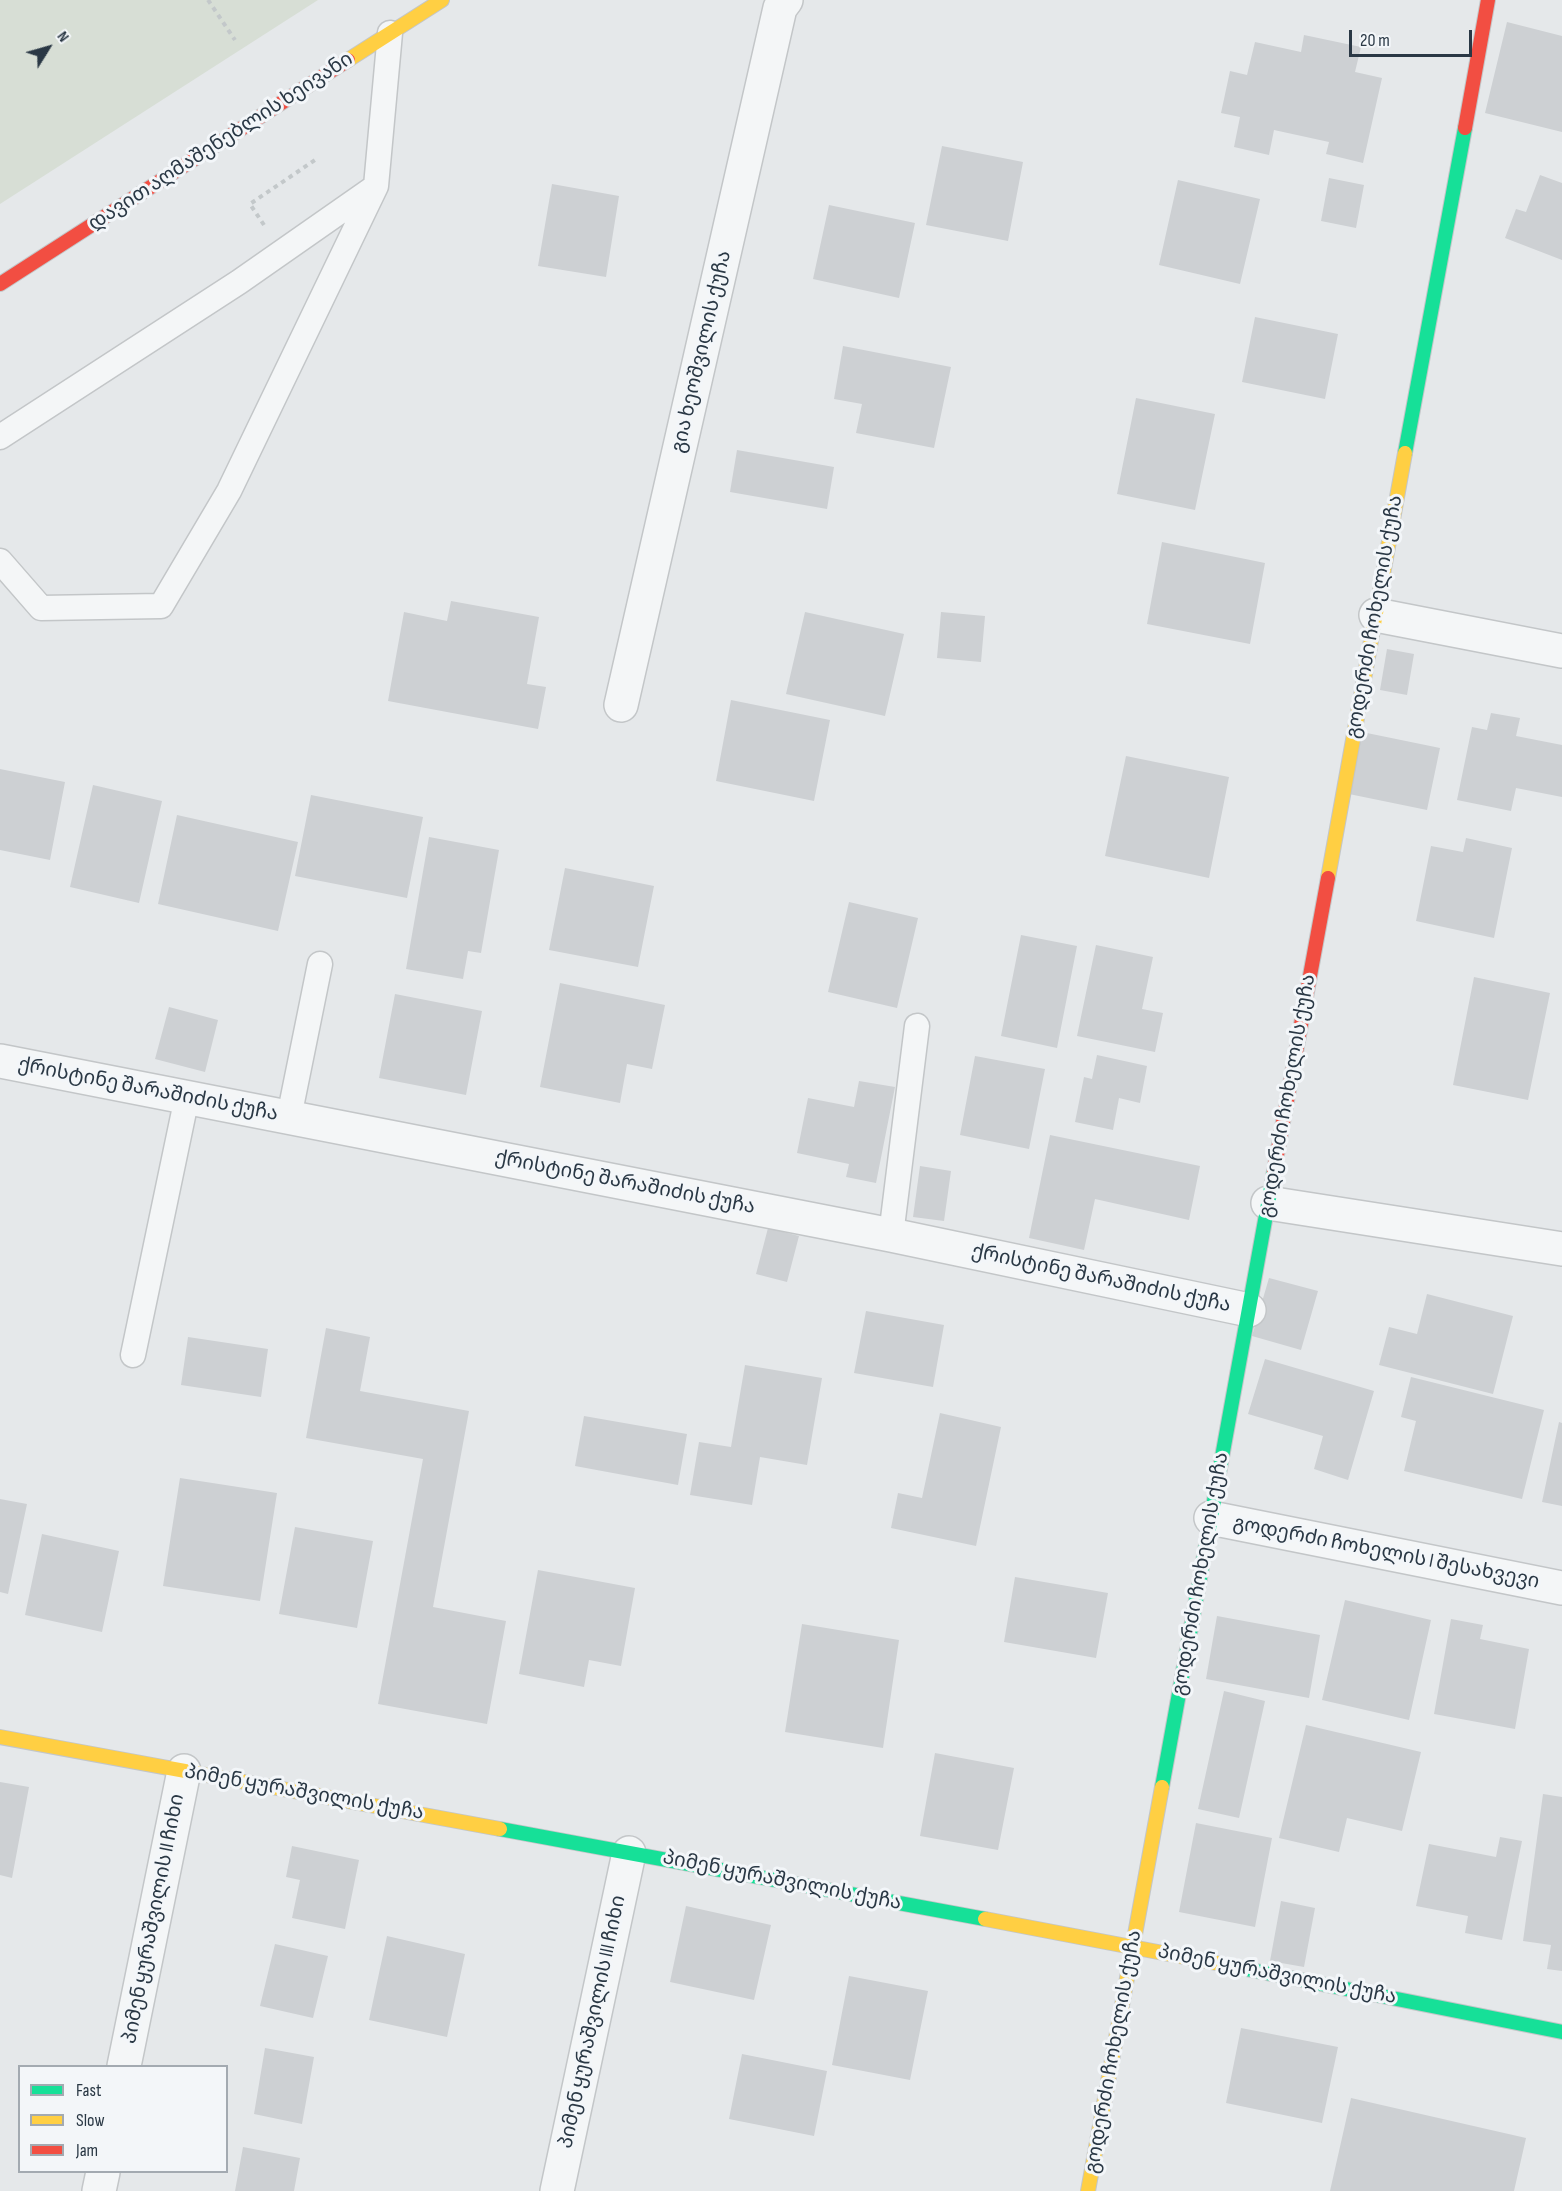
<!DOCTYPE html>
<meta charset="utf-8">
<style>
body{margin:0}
#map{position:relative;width:1562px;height:2191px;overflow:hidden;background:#e5e8ea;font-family:"Sofia Sans Condensed",sans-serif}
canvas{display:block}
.legend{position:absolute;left:18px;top:2065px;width:210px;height:108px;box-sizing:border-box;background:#f3f6f9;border:2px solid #a3aab1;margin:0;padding:8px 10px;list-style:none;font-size:18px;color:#2a3845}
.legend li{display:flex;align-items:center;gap:12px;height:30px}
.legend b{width:30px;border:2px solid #a3aab1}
.north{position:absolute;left:18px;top:18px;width:60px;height:60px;-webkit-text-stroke:4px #f3f6f9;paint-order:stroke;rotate:53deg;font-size:16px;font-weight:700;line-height:24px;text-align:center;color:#2a3845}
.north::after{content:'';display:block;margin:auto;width:21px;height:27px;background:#2a3845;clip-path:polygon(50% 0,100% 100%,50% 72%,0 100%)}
.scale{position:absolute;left:1349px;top:30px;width:123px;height:27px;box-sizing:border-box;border:3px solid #2a3845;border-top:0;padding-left:8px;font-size:18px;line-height:21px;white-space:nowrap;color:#2a3845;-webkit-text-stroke:4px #f3f6f9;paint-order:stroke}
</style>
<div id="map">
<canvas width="1562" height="2191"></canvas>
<ul class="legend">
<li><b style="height:8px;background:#16e098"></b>Fast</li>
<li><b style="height:8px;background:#ffcf43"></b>Slow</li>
<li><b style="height:8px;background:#f24e42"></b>Jam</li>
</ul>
<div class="north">N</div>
<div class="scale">20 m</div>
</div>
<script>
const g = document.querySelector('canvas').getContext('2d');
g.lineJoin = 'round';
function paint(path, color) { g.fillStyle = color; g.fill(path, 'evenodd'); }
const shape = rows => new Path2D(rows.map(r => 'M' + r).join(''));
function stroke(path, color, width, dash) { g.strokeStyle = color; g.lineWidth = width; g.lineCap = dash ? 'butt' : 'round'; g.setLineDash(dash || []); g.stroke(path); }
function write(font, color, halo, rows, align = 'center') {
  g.font = font + ' "Sofia Sans Condensed","Noto Sans Georgian",sans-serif'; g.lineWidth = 6; g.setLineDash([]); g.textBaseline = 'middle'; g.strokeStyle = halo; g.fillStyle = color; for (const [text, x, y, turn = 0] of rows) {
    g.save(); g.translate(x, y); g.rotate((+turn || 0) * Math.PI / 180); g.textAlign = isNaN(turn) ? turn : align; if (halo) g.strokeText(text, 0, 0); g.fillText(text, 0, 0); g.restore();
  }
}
const green = shape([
 [0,0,318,0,0,204]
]);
const building = shape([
 [1507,22,1562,36,1562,132,1485,113],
 [1304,35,1361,47,1355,72,1382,78,1363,163,1326,154,1329,142,1274,130,1269,155,1234,147,1240,117,1221,113,1230,71,1247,75,1255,42,1301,52],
 [942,146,1023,162,1008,241,926,225],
 [1540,175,1562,183,1562,260,1505,238,1516,209,1526,212],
 [1329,178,1364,185,1356,228,1321,221],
 [1178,180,1260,199,1240,284,1159,265],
 [552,184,619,196,606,277,538,266],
 [829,205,915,223,899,298,813,279],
 [1255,317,1338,334,1325,399,1242,382],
 [843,346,951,367,934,448,856,433,862,404,834,399],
 [1136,398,1215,414,1195,510,1117,494],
 [737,450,834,467,827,509,730,492],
 [1162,542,1265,563,1250,644,1147,624],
 [451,601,539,617,527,684,546,687,538,729,388,701,404,612,447,621],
 [805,612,904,634,885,716,786,694],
 [941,612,985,616,981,662,937,658],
 [1387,649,1414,654,1407,695,1380,690],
 [731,700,830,720,814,801,716,781],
 [1491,713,1520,718,1516,736,1562,745,1562,797,1516,788,1511,811,1457,800,1472,727,1487,730],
 [1362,732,1440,748,1427,810,1349,794],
 [1126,756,1229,777,1209,878,1105,856],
 [0,769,65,782,50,860,0,850],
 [93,785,162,801,139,903,70,887],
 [311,795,423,817,407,898,295,876],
 [177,815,298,842,278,931,158,904],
 [429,837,499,850,481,953,468,951,463,979,406,969],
 [1466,838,1512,848,1494,938,1416,921,1431,846,1463,852],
 [565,868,654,886,638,967,549,950],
 [849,902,918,918,897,1008,828,992],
 [1021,935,1077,946,1057,1048,1001,1036],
 [1096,945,1153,957,1142,1009,1163,1013,1155,1052,1077,1036],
 [1474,977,1550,993,1528,1100,1453,1085],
 [560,983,665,1005,652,1069,627,1064,620,1103,540,1087],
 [395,994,482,1011,466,1095,379,1078],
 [169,1007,218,1020,205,1072,155,1059],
 [1097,1055,1147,1066,1140,1103,1119,1098,1113,1130,1075,1122,1084,1077,1092,1079],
 [975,1056,1045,1069,1029,1149,960,1135],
 [859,1081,895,1087,876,1183,846,1177,849,1164,797,1153,808,1098,854,1107],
 [1050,1135,1200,1166,1189,1220,1095,1199,1084,1250,1029,1238],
 [920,1166,951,1171,944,1221,913,1217],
 [768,1228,799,1236,787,1282,756,1274],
 [1269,1278,1318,1291,1301,1350,1252,1336],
 [1427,1294,1513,1316,1493,1394,1379,1365,1389,1327,1417,1334],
 [866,1311,944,1325,933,1387,854,1373],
 [326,1328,370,1337,360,1391,469,1411,433,1607,506,1621,487,1724,378,1704,423,1459,306,1438],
 [188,1337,268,1349,261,1397,181,1385],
 [1265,1359,1374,1391,1348,1480,1314,1469,1323,1436,1248,1414],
 [745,1365,822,1378,807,1465,760,1457,752,1505,690,1495,699,1442,731,1447],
 [1411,1377,1544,1410,1522,1499,1404,1471,1416,1421,1401,1417],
 [940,1413,1001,1427,976,1546,891,1528,898,1493,922,1498],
 [584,1416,687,1434,678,1485,575,1466],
 [1559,1422,1562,1423,1562,1506,1542,1502],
 [180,1478,277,1493,260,1601,163,1586],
 [0,1499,27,1504,8,1594,0,1592],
 [295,1527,373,1541,357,1628,279,1614],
 [42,1534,119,1551,102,1632,25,1615],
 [538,1570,635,1588,621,1666,589,1660,584,1687,519,1674],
 [1015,1577,1108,1593,1096,1658,1004,1642],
 [1345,1600,1431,1620,1409,1720,1322,1700],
 [1217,1616,1320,1635,1309,1698,1206,1679],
 [1451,1619,1483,1625,1480,1639,1529,1649,1515,1729,1434,1714],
 [802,1624,899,1640,883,1748,785,1732],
 [1224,1691,1265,1701,1239,1818,1198,1809],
 [1306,1725,1421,1752,1402,1831,1347,1818,1339,1852,1279,1838],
 [935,1753,1014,1768,998,1850,920,1836],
 [0,1782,29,1787,12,1878,0,1875],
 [1543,1794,1562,1797,1562,1971,1547,1969,1551,1945,1523,1941],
 [1196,1823,1272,1838,1255,1927,1179,1912],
 [1500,1837,1522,1841,1502,1940,1465,1933,1468,1916,1416,1906,1429,1844,1496,1857],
 [292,1846,359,1860,345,1929,292,1918,300,1880,286,1877],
 [1281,1901,1315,1908,1304,1967,1270,1961],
 [686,1906,771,1925,754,2000,670,1982],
 [387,1936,465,1954,447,2037,369,2020],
 [275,1944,328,1956,313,2018,260,2006],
 [849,1976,928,1991,910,2080,832,2065],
 [1241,2028,1338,2047,1322,2123,1226,2103],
 [265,2048,314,2057,302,2124,254,2114],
 [742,2054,827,2071,814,2136,729,2119],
 [1351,2098,1526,2138,1514,2191,1330,2191],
 [243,2147,300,2158,294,2191,235,2191]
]);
const path = shape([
 [208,0,235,40],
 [264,225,250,204,315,160]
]);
const lane = shape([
 [0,437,239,282,375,187],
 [0,561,41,608,161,606,229,491,376,186,390,33],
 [289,1117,320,964],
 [891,1235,917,1026],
 [133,1355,187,1097]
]);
const street = shape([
 [1376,615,1562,651],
 [621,705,780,8,786,0],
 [0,1061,891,1235,1249,1310],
 [1268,1203,1562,1249],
 [1211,1518,1562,1588],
 [124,2066,184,1771],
 [99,2191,103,2172],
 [557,2191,629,1853]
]);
const fast = shape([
 [1405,453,1465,128],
 [1162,1787,1274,1171],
 [500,1829,985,1919],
 [1221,1964,1562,2032]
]);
const slow = shape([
 [348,60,442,0],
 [1328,878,1405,453],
 [0,1737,500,1829],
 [985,1919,1221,1964],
 [1088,2191,1162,1787]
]);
const jam = shape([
 [1465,128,1488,0],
 [0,284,348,60],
 [1274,1171,1328,878]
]);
const streetNames = [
 ["დავით აღმაშენებლის ხეივანი",221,142,-33],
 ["გია ხეოშვილის ქუჩა",702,352,-77],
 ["გოდერძი ჩოხელის ქუჩა",1375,617,-80],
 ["ქრისტინე შარაშიძის ქუჩა",148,1090,11],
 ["გოდერძი ჩოხელის ქუჩა",1288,1096,-80],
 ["ქრისტინე შარაშიძის ქუჩა",625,1183,11],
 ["ქრისტინე შარაშიძის ქუჩა",1101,1279,12],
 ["გოდერძი ჩოხელის I შესახვევი",1386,1553,11],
 ["გოდერძი ჩოხელის ქუჩა",1201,1574,-80],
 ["პიმენ ყურაშვილის ქუჩა",304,1793,10],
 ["პიმენ ყურაშვილის ქუჩა",782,1881,11],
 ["პიმენ ყურაშვილის II ჩიხი",154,1919,-79],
 ["პიმენ ყურაშვილის ქუჩა",1277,1975,11],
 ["პიმენ ყურაშვილის III ჩიხი",593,2022,-78],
 ["გოდერძი ჩოხელის ქუჩა",1114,2052,-80]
];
paint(green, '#d7ded5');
paint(building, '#cdd0d3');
stroke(lane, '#c3c6c8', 27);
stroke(street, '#c3c6c8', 36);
stroke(fast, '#c3c6c8', 16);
stroke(slow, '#c3c6c8', 16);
stroke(jam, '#c3c6c8', 16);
stroke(path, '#c3c8ca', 4, [4.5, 4.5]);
stroke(lane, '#f4f6f7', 24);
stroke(street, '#f4f6f7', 33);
stroke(fast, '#16e098', 14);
stroke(slow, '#ffcf43', 14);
stroke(jam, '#f24e42', 14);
write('20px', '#2a3845', '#f3f6f9', streetNames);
</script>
